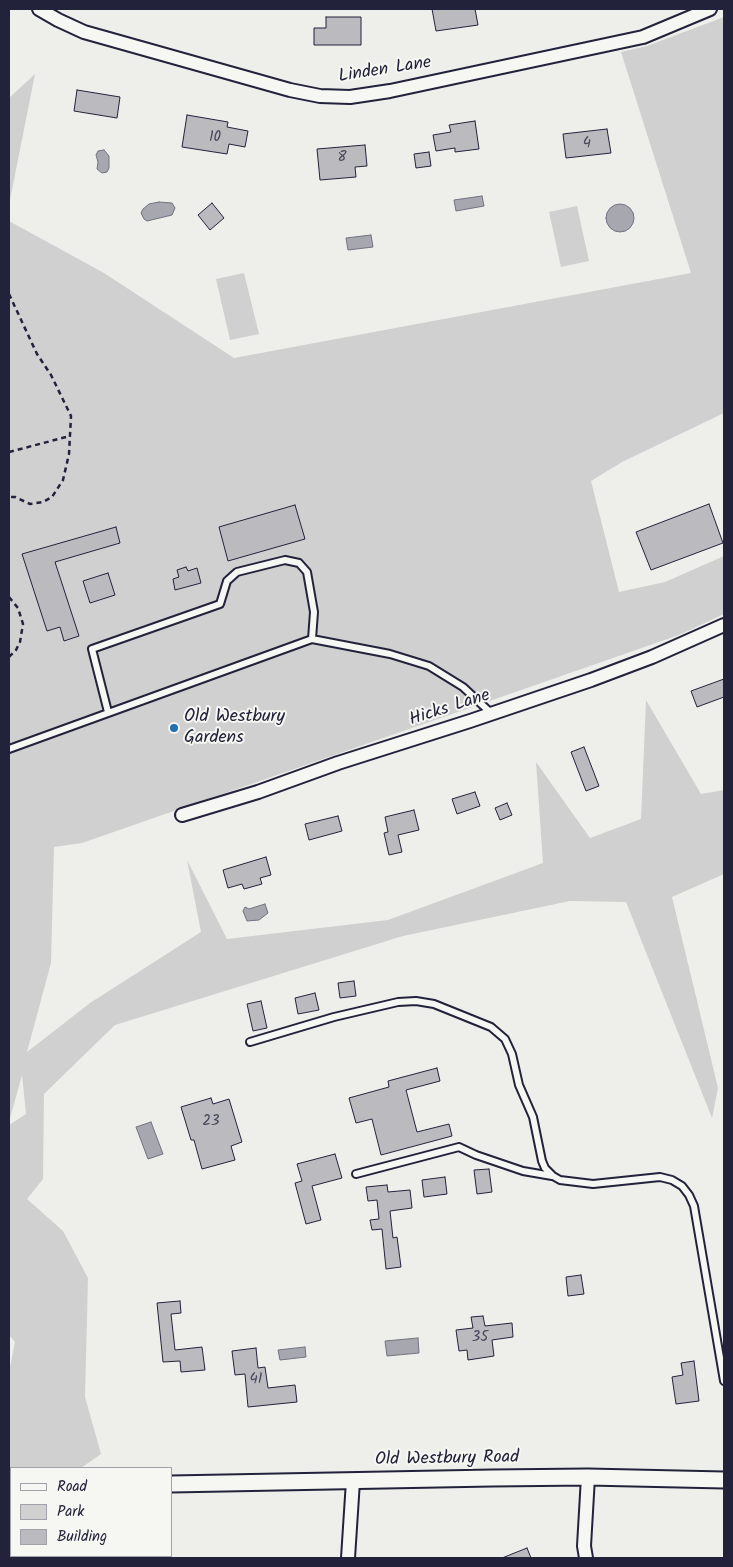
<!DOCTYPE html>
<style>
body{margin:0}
#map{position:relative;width:733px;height:1567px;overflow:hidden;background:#eeeeeb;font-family:Kalam,sans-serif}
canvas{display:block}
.frame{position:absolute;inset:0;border:10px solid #22223b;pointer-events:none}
.legend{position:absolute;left:10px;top:1467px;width:162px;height:90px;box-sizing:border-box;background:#f6f6f2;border:1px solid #a1a1a9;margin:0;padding:6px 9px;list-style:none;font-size:15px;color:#22223b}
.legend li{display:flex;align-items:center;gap:10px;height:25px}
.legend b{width:25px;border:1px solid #a1a1a9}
</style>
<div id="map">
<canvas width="733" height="1567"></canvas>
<div class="frame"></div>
<ul class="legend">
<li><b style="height:6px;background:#f6f6f2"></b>Road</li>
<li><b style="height:14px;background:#d0d0d1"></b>Park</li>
<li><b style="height:14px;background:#bbbbbf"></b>Building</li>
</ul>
</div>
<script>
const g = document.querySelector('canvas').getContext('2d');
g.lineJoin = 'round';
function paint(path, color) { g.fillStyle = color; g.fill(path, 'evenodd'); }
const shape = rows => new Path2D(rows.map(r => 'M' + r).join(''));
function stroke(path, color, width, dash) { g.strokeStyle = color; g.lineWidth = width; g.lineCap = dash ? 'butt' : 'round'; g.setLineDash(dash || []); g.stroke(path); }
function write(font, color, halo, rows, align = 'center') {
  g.font = font + ' Kalam,sans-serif'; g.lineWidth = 4; g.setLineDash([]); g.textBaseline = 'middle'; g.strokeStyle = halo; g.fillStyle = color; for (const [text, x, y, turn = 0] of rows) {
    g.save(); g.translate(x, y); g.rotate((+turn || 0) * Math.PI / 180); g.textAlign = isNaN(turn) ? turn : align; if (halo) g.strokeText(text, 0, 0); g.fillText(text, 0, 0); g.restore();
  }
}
const green = shape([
 [724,17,724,413,622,462,591,481,619,592,665,582,724,556,724,614,679,635,82,843,54,847,51,963,27,1052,90,1003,201,932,187,860,227,939,388,920,543,863,536,762,590,838,641,819,646,700,701,794,724,790,724,874,672,897,718,1088,712,1118,626,902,570,901,403,936,115,1025,44,1094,43,1179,27,1199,63,1231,88,1278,85,1397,101,1454,81,1468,11,1468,11,1482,9,1482,9,1372,15,1342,9,1335,9,1125,26,1114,22,1075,9,1122,9,221,104,273,234,358,691,273,621,52,647,46],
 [35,74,9,205,9,98],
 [577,206,589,261,561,267,549,212],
 [244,273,259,334,230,340,216,279]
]);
const water = shape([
 [104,150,109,156,109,168,107,172,102,173,97,169,98,162,96,155,98,151,104,150],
 [482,196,484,206,456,211,454,200,482,196],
 [159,202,172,203,175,208,172,215,147,221,144,219,141,213,143,209,149,204,159,202],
 '606 218a14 14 0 1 1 28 0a14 14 0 1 1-28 0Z',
 [371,235,373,247,348,250,346,238,371,235],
 [265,904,268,913,259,920,247,921,243,911,245,907,249,909,265,904],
 [151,1122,163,1154,148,1159,136,1127,151,1122],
 [418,1338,419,1353,387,1356,385,1341,418,1338],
 [305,1347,306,1357,280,1360,278,1350,305,1347]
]);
const building = shape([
 [432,9,475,9,478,25,436,31,432,9],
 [326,17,361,17,361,45,314,45,314,28,326,28,326,17],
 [77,90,120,97,117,118,74,111,77,90],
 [187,115,228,122,227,127,248,131,245,147,229,144,227,154,182,147,187,115],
 [475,121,479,149,455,152,455,148,436,151,433,135,451,132,449,125,475,121],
 [607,129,611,153,566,158,563,134,607,129],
 [365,145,367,166,355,167,356,177,320,180,317,149,365,145],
 [429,152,431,166,416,168,414,154,429,152],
 [212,203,224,218,210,230,198,215,212,203],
 [709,504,723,543,651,570,636,532,709,504],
 [295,505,305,539,228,561,219,527,295,505],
 [116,527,120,543,55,562,79,636,64,641,60,627,47,631,22,554,116,527],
 [186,567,188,571,197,568,201,583,175,590,173,579,179,577,177,570,186,567],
 [108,573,115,595,90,603,83,581,108,573],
 [724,679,724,697,697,707,691,691,724,679],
 [584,747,599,786,586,791,571,752,584,747],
 [475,792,480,806,457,814,452,799,475,792],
 [507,803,512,815,500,820,495,808,507,803],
 [414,810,419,830,398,835,402,852,389,855,384,833,388,832,385,817,414,810],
 [338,816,342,831,309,840,305,824,338,816],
 [266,857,271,875,260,878,262,884,244,889,242,884,228,888,223,870,266,857],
 [354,981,356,996,340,998,338,983,354,981],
 [315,993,319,1010,298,1014,295,998,315,993],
 [261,1001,267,1028,253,1031,247,1004,261,1001],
 [437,1068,440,1081,406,1090,417,1132,449,1124,452,1136,381,1155,372,1119,356,1123,349,1098,389,1087,388,1081,437,1068],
 [211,1098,213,1104,229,1099,242,1142,231,1146,235,1160,202,1169,194,1140,191,1140,181,1107,211,1098],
 [335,1154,342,1178,312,1186,321,1220,306,1224,295,1183,302,1181,297,1164,335,1154],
 [489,1169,492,1192,477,1194,474,1170,489,1169],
 [445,1177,447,1194,424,1197,422,1180,445,1177],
 [387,1185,388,1192,410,1190,412,1208,390,1211,393,1238,397,1237,401,1267,386,1269,382,1229,372,1230,370,1220,379,1219,377,1200,368,1201,366,1187,387,1185],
 [581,1275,584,1294,568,1296,566,1277,581,1275],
 [180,1301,181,1313,171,1314,175,1350,202,1347,205,1370,181,1372,180,1361,163,1362,157,1303,180,1301],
 [483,1316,485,1326,512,1323,513,1337,492,1340,494,1356,468,1360,467,1350,459,1351,456,1330,473,1328,471,1317,483,1316],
 [256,1348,258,1368,265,1367,268,1388,295,1385,297,1402,248,1407,245,1374,235,1375,232,1351,256,1348],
 [694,1361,699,1401,676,1404,672,1377,683,1375,681,1363,694,1361],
 [527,1548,531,1558,502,1558,527,1548]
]);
const path = shape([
 [9,294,37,354,51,375,71,416,69,454,63,480,52,497,43,502,30,504,15,497,9,497],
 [9,452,70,436],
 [9,597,18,608,23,624,20,642,16,650,9,657]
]);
const service = shape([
 [108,712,92,649,220,604,227,581,237,572,285,560,299,563,307,572,314,612,312,639],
 [9,749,312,639,390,654,429,666,463,687,491,713],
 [250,1042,334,1017,398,1002,416,1001,434,1004,491,1027,505,1039,512,1054,519,1085,533,1117,542,1161,545,1168,553,1176,560,1180,593,1184,660,1177,672,1180,682,1186,689,1195,694,1206,724,1381],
 [356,1174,459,1147,476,1155,523,1171,552,1176]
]);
const minor = shape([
 [39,9,58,20,84,32,290,90,320,96,350,97,390,91,643,37,710,9],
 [182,815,258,792,338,763,470,721,591,680,652,657,724,625],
 [348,1558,353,1481],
 [586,1558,584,1546,588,1477]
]);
const tertiary = shape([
 [171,1484,492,1478,588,1477,724,1480],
 [9,1498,11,1498]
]);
const markers = [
 [174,728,5,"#1f6fb2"]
];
const numberNames = [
 ["10",215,138],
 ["4",587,144],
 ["8",342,158],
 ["23",211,1122],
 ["35",480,1338],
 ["41",256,1380]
];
const streetNames = [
 ["Linden Lane",385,71,-9],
 ["Hicks Lane",450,709,-18],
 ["Old Westbury Road",447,1460,-1]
];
const poiNames = [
 ["Old Westbury",184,718],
 ["Gardens",184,739]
];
paint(green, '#d0d0d1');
paint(water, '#a7a7af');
stroke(water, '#727281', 1);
paint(building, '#bbbbbf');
stroke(building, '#22223b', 1);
stroke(service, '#22223b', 10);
stroke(minor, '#22223b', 16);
stroke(tertiary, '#22223b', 19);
stroke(path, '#22223b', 2.5, [5, 4]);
stroke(service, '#f6f6f2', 6);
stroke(minor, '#f6f6f2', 12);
stroke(tertiary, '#f6f6f2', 15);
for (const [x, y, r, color] of markers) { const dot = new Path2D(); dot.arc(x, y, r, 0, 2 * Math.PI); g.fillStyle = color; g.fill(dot); stroke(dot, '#f6f6f2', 2); }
write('15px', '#48485c', null, numberNames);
write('18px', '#22223b', '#f6f6f2', streetNames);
write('18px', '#22223b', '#f6f6f2', poiNames, 'left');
</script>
